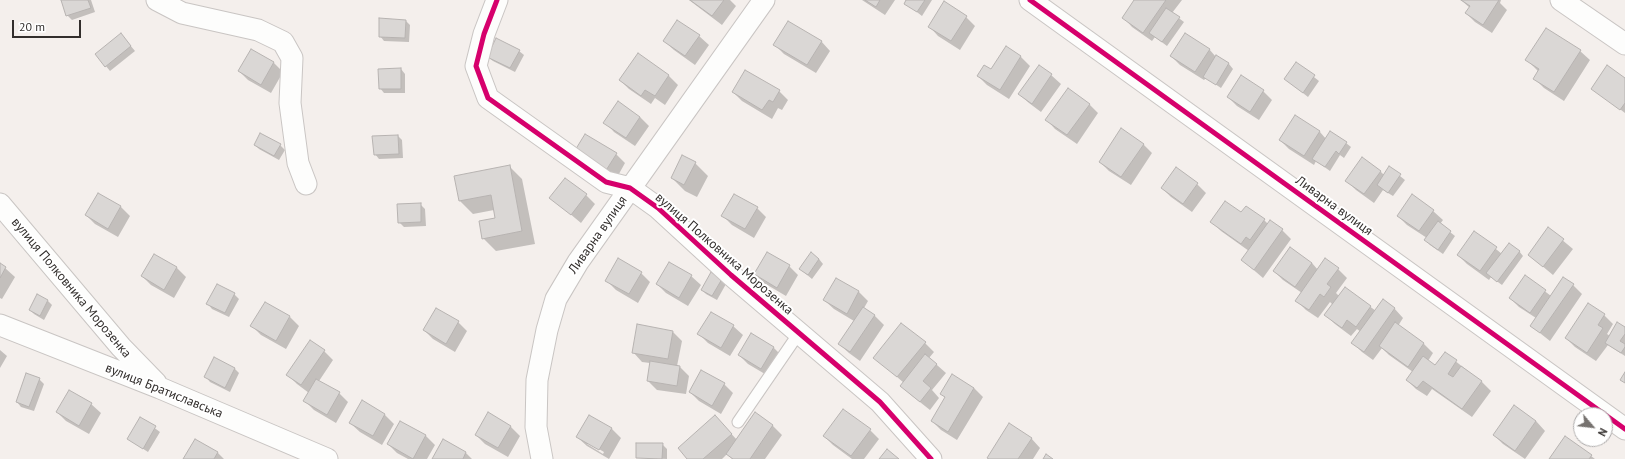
<!DOCTYPE html>
<meta charset="utf-8">
<style>
body{margin:0}
#map{position:relative;width:1625px;height:459px;overflow:hidden;background:#f4efec;font-family:"PT Sans",sans-serif}
canvas{display:block}
.north{position:absolute;left:1573px;top:407px;width:40px;height:40px;box-sizing:border-box;background:#fff;border:1px solid #adabab;border-radius:50%;rotate:118deg;font-size:11px;font-weight:700;line-height:16px;text-align:center;color:#322e2c}
.north::after{content:'';display:block;margin:auto;width:14px;height:18px;background:#76726f;clip-path:polygon(50% 0,100% 100%,50% 72%,0 100%)}
.scale{position:absolute;left:12px;top:20px;width:69px;height:18px;box-sizing:border-box;border:2px solid #322e2c;border-top:0;padding-left:5px;font-size:12px;line-height:14px;white-space:nowrap;color:#322e2c;-webkit-text-stroke:3px #fff;paint-order:stroke}
</style>
<div id="map">
<canvas width="1625" height="459"></canvas>
<div class="north">N</div>
<div class="scale">20 m</div>
</div>
<script>
const g = document.querySelector('canvas').getContext('2d');
g.lineJoin = 'round';
function paint(path, color) { g.fillStyle = color; g.fill(path, 'evenodd'); }
const shape = rows => new Path2D(rows.map(r => 'M' + r).join(''));
function stroke(path, color, width, dash) { g.strokeStyle = color; g.lineWidth = width; g.lineCap = dash ? 'butt' : 'round'; g.setLineDash(dash || []); g.stroke(path); }
function write(font, color, halo, rows, align = 'center') {
  g.font = font + ' "PT Sans",sans-serif'; g.lineWidth = 4; g.setLineDash([]); g.textBaseline = 'middle'; g.strokeStyle = halo; g.fillStyle = color; for (const [text, x, y, turn = 0] of rows) {
    g.save(); g.translate(x, y); g.rotate((+turn || 0) * Math.PI / 180); g.textAlign = isNaN(turn) ? turn : align; if (halo) g.strokeText(text, 0, 0); g.fillText(text, 0, 0); g.restore();
  }
}
const shadow = shape([
 [62,0,91,0,95,12,72,20,67,15],
 [689,0,730,0,736,6,722,25],
 [862,0,895,0,885,15],
 [907,0,932,0,922,16,905,3],
 [1135,0,1182,0,1172,13,1184,22,1167,46,1155,37,1152,41,1132,27,1123,17],
 [1461,0,1501,0,1500,3,1507,10,1492,33,1475,22,1466,13,1470,8],
 [966,17,975,26,960,50,938,36,929,26],
 [405,20,410,25,409,42,384,41,380,36],
 [1547,29,1580,51,1590,60,1564,101,1544,88,1535,79,1539,72,1527,60],
 [699,36,709,45,695,65,674,50,664,41],
 [125,39,135,51,110,71,96,54],
 [821,41,830,51,816,73,784,54,775,45],
 [1006,48,1021,57,1030,66,1009,99,987,85,978,76,992,71],
 [1209,49,1216,57,1229,64,1233,69,1221,88,1206,78,1204,80,1180,65,1171,56],
 [251,50,274,63,283,72,271,93,248,80,239,71],
 [519,51,524,55,515,72,493,61,488,57],
 [638,55,669,76,678,85,665,105,655,98,651,104,629,89,620,80],
 [1296,63,1319,81,1308,97,1285,79],
 [1039,66,1051,75,1061,84,1041,112,1029,103,1019,94],
 [401,69,405,74,405,93,384,93,380,88],
 [1625,79,1625,113,1592,88],
 [779,91,788,100,782,110,778,108,772,119,742,101,733,92],
 [1263,91,1272,100,1259,120,1237,106,1228,97],
 [1089,104,1098,113,1077,144,1055,129,1046,119],
 [1295,116,1320,132,1326,139,1346,143,1351,147,1344,158,1340,155,1330,171,1316,161,1314,165,1289,149,1280,140],
 [640,117,649,126,635,146,614,132,605,122],
 [398,136,402,140,403,158,379,159,375,154],
 [1143,144,1152,153,1131,185,1109,171,1100,162],
 [255,145,280,145,285,150,279,160,259,149],
 [616,154,625,163,615,181,584,161],
 [695,163,708,176,697,197,685,191,672,178],
 [509,166,522,179,535,244,496,251,483,238,496,218,494,210,473,214,460,201],
 [1390,168,1405,180,1393,196,1383,190,1374,203,1356,190,1347,181,1380,171,1384,175],
 [1197,184,1206,193,1192,212,1171,197,1162,188],
 [98,194,121,207,130,216,118,237,95,224,86,215],
 [586,195,595,204,581,223,551,198],
 [420,204,425,209,426,226,404,227,399,222],
 [757,208,766,217,754,238,732,225,723,216],
 [1433,211,1443,220,1440,224,1455,236,1443,254,1430,245,1426,240,1427,238,1407,225,1398,216],
 [1241,214,1264,220,1268,224,1270,222,1282,230,1291,239,1263,278,1242,260,1249,251,1221,231,1212,222],
 [1549,229,1573,249,1553,275,1529,255],
 [1475,232,1502,254,1519,251,1523,256,1502,285,1491,277,1489,280,1467,264,1458,255],
 [155,255,177,268,186,277,174,298,151,285,142,276],
 [819,259,823,264,812,279,800,269],
 [1312,263,1318,270,1338,269,1347,278,1336,293,1339,296,1345,288,1376,311,1394,308,1403,318,1398,326,1424,344,1433,353,1428,361,1436,366,1445,353,1482,382,1491,391,1472,417,1432,389,1427,396,1416,389,1407,380,1413,372,1389,355,1382,348,1373,360,1362,352,1353,343,1361,332,1357,329,1351,336,1335,324,1326,315,1333,305,1330,302,1318,318,1306,310,1296,300,1302,293,1283,280,1274,271],
 [0,265,5,268,15,277,2,299,0,298],
 [789,266,798,275,786,296,764,283,755,274],
 [641,273,650,282,638,303,616,290,607,281],
 [691,276,701,285,688,306,666,293,657,284],
 [1525,276,1551,296,1573,285,1582,294,1550,341,1531,326,1536,318,1519,307,1510,298],
 [837,279,859,292,868,301,864,308,874,315,884,325,860,361,849,353,839,344,854,321,834,309,824,300],
 [722,280,726,284,717,300,706,294,702,290],
 [234,294,239,299,229,317,212,309,208,304],
 [48,301,52,305,44,320,34,314,30,310],
 [711,313,733,326,743,335,730,356,708,343,699,334],
 [1604,315,1613,324,1607,334,1610,336,1625,328,1625,356,1608,345,1596,361,1575,347,1566,338],
 [290,317,299,326,286,349,261,335,252,326],
 [458,322,467,331,455,352,433,339,424,330],
 [673,332,682,341,677,366,680,367,689,376,686,394,657,390,648,381,650,363,642,362,633,352],
 [925,343,934,352,929,358,946,373,932,390,939,398,930,410,911,395,902,386,904,383,875,358],
 [773,347,782,356,770,377,748,364,739,355],
 [0,350,7,356,0,368],
 [324,351,333,360,319,381,339,393,348,402,336,423,314,410,305,401,309,393,297,384,288,375],
 [215,359,235,369,239,373,230,392,210,382,206,377],
 [952,375,974,388,983,397,957,440,941,430,932,421,946,398,941,394],
 [39,379,44,384,34,411,21,407,17,402],
 [724,384,733,393,721,414,699,401,690,392],
 [69,391,91,404,101,413,89,434,66,421,57,412],
 [362,402,385,415,394,424,382,445,360,432,350,423],
 [755,413,773,426,782,435,765,459,732,459,727,454,722,459,689,459,715,416,737,440],
 [488,414,511,427,520,436,508,457,485,444,476,435],
 [589,416,612,429,621,438,609,459,587,446,577,437],
 [587,442,604,452,603,454,587,444],
 [141,418,160,432,148,452,128,439],
 [1536,421,1545,431,1525,459,1503,444,1494,435],
 [400,422,426,436,435,445,427,459,408,459,397,453,388,444],
 [870,430,879,439,864,459,852,459,833,445,824,436],
 [1031,438,1040,448,1033,459,989,459],
 [195,440,218,453,224,459,184,459],
 [444,440,466,453,472,459,433,459],
 [662,444,667,449,667,459,637,458],
 [1591,456,1595,459,1551,459]
]);
const building = shape([
 [61,0,88,0,91,8,66,16,61,0],
 [690,0,724,0,712,16,690,0],
 [865,0,880,0,876,7,865,0],
 [906,0,925,0,917,12,904,4,906,0],
 [1134,0,1166,0,1143,33,1122,18,1134,0],
 [1461,0,1499,0,1483,25,1465,13,1470,6,1461,0],
 [944,1,967,16,951,41,928,27,944,1],
 [1166,8,1180,17,1162,42,1149,33,1166,8],
 [379,18,406,20,405,38,379,37,379,18],
 [677,20,700,35,685,56,663,41,677,20],
 [788,21,822,41,807,65,773,45,788,21],
 [1546,28,1581,50,1554,92,1533,79,1539,69,1525,60,1546,28],
 [121,33,131,46,105,67,95,54,121,33],
 [1185,33,1210,49,1195,72,1170,56,1185,33],
 [496,38,520,50,510,68,487,57,496,38],
 [1006,46,1021,56,1000,90,977,76,984,65,991,69,1006,46],
 [251,49,274,62,261,85,238,71,251,49],
 [638,53,669,75,655,96,645,90,641,96,619,80,638,53],
 [1216,55,1229,63,1216,85,1203,77,1216,55],
 [1296,62,1315,75,1303,93,1284,79,1296,62],
 [1039,65,1052,74,1032,104,1018,94,1039,65],
 [1607,65,1625,78,1625,103,1620,110,1591,89,1607,65],
 [401,68,401,89,379,89,378,69,401,68],
 [745,70,780,90,773,102,769,100,762,110,732,92,745,70],
 [1241,75,1264,90,1250,112,1227,97,1241,75],
 [1068,88,1090,104,1067,135,1045,120,1068,88],
 [618,101,640,117,626,138,603,123,618,101],
 [1295,115,1320,131,1304,156,1279,140,1295,115],
 [1121,128,1144,144,1121,177,1099,162,1121,128],
 [1330,131,1347,142,1339,154,1336,151,1325,167,1312,159,1330,131],
 [260,133,281,144,274,156,254,145,260,133],
 [585,134,617,153,605,172,574,152,585,134],
 [398,135,399,154,374,155,372,136,398,135],
 [682,155,696,162,684,185,671,178,682,155],
 [1362,157,1381,171,1364,194,1345,181,1362,157],
 [510,165,522,231,482,239,479,221,495,218,491,195,459,201,454,176,510,165],
 [1389,166,1401,174,1388,193,1377,185,1389,166],
 [1176,167,1198,183,1183,204,1161,188,1176,167],
 [565,178,587,194,571,215,549,198,565,178],
 [98,193,121,206,108,229,85,215,98,193],
 [734,194,758,207,745,229,721,216,734,194],
 [1412,194,1434,210,1419,231,1397,216,1412,194],
 [1225,201,1241,212,1246,206,1265,219,1250,240,1246,237,1241,244,1210,222,1225,201],
 [421,203,421,222,398,223,397,204,421,203],
 [1270,220,1283,229,1254,270,1241,260,1270,220],
 [1438,221,1451,231,1438,250,1424,240,1438,221],
 [1548,227,1564,239,1543,267,1528,255,1548,227],
 [1474,231,1497,247,1480,271,1457,255,1474,231],
 [1509,243,1520,251,1497,282,1486,273,1509,243],
 [1290,247,1312,263,1295,287,1273,271,1290,247],
 [767,252,790,265,777,288,754,274,767,252],
 [811,252,819,259,808,275,799,269,811,252],
 [154,254,177,267,164,290,141,276,154,254],
 [618,258,642,272,629,294,605,281,618,258],
 [1325,258,1339,268,1327,284,1331,287,1324,297,1320,294,1309,310,1295,301,1325,258],
 [669,262,692,275,679,298,656,284,669,262],
 [0,263,6,267,0,278,0,263],
 [711,272,722,279,712,296,701,290,711,272],
 [1525,275,1546,290,1530,313,1509,298,1525,275],
 [1563,277,1574,284,1540,333,1530,326,1563,277],
 [836,278,859,291,847,314,823,300,836,278],
 [217,284,235,293,225,313,206,304,217,284],
 [1345,287,1371,306,1356,327,1347,320,1342,328,1324,315,1345,287],
 [37,294,48,300,40,316,29,310,37,294],
 [1383,299,1395,308,1364,352,1351,343,1383,299],
 [265,302,290,316,276,341,250,326,265,302],
 [1588,303,1605,314,1598,325,1603,328,1587,353,1565,338,1588,303],
 [863,307,875,315,850,352,838,344,863,307],
 [436,308,459,321,446,344,423,330,436,308],
 [711,312,734,325,721,348,697,334,711,312],
 [1395,322,1424,343,1408,367,1379,346,1395,322],
 [1617,322,1625,327,1625,334,1620,341,1625,344,1625,347,1621,353,1605,343,1617,322],
 [901,323,926,342,897,377,873,358,901,323],
 [637,324,673,331,668,359,632,353,637,324],
 [751,333,774,347,761,369,738,355,751,333],
 [310,340,325,350,301,385,286,375,310,340],
 [1445,352,1457,360,1448,374,1453,377,1461,366,1482,381,1462,409,1423,381,1417,388,1406,380,1423,356,1435,365,1445,352],
 [925,354,937,364,923,381,931,388,920,402,900,386,925,354],
 [214,357,235,368,225,388,204,377,214,357],
 [650,361,680,366,677,386,647,381,650,361],
 [701,370,725,383,712,406,689,392,701,370],
 [1625,372,1625,383,1620,380,1625,372],
 [26,373,40,378,29,407,16,402,26,373],
 [952,374,974,388,948,432,931,421,945,397,940,394,952,374],
 [316,379,340,392,327,415,303,401,316,379],
 [69,390,92,403,79,426,56,412,69,390],
 [362,400,385,414,373,436,349,423,362,400],
 [1514,405,1536,421,1515,451,1493,435,1514,405],
 [843,409,871,429,851,456,823,436,843,409],
 [488,412,511,426,498,448,475,435,488,412],
 [755,412,773,425,750,459,733,459,726,454,755,412],
 [589,415,612,428,599,450,576,437,589,415],
 [715,415,732,434,703,459,687,459,678,448,715,415],
 [140,417,156,426,143,449,127,439,140,417],
 [400,421,426,435,413,459,387,444,400,421],
 [1009,423,1032,438,1018,459,989,459,987,458,1009,423],
 [1565,436,1592,455,1589,459,1549,459,1565,436],
 [195,439,218,452,214,459,183,459,195,439],
 [443,439,466,452,463,459,432,459,443,439],
 [636,443,663,443,662,459,636,458,636,443],
 [887,449,899,459,879,459,887,449],
 [1046,454,1053,459,1043,459,1046,454]
]);
const lane = shape([
 [738,422,799,333]
]);
const street = shape([
 [157,0,182,13,258,30,283,42,292,58,290,103,298,163,306,184],
 [497,0,484,34,476,66,488,98,606,182,630,188,658,208,731,275,880,402,931,459],
 [1030,0,1625,429],
 [1561,0,1625,44],
 [0,204,121,347,156,383],
 [0,325,160,388,327,459],
 [542,459,536,427,537,380,547,330,556,299,578,262,764,0]
]);
const cycleway = shape([
 [497,0,484,34,476,66,488,98,606,182,630,188,658,208,731,275,880,402,931,459],
 [1030,0,1625,429]
]);
const streetNames = [
 ["Ливарна вулиця",1334,206,36],
 ["Ливарна вулиця",598,235,-55],
 ["вулиця Полковника Морозенка",724,254,41],
 ["вулиця Полковника Морозенка",71,288,50],
 ["вулиця Братиславська",164,391,22]
];
paint(shadow, '#0003');
paint(building, '#dad7d5');
stroke(building, '#b7b3b1', 1);
stroke(lane, '#c9c5c3', 13);
stroke(street, '#c9c5c3', 23);
stroke(lane, '#fdfdfc', 11);
stroke(street, '#fdfdfc', 21);
stroke(cycleway, '#d6006c', 5);
write('13px', '#322e2c', '#fff', streetNames);
</script>
